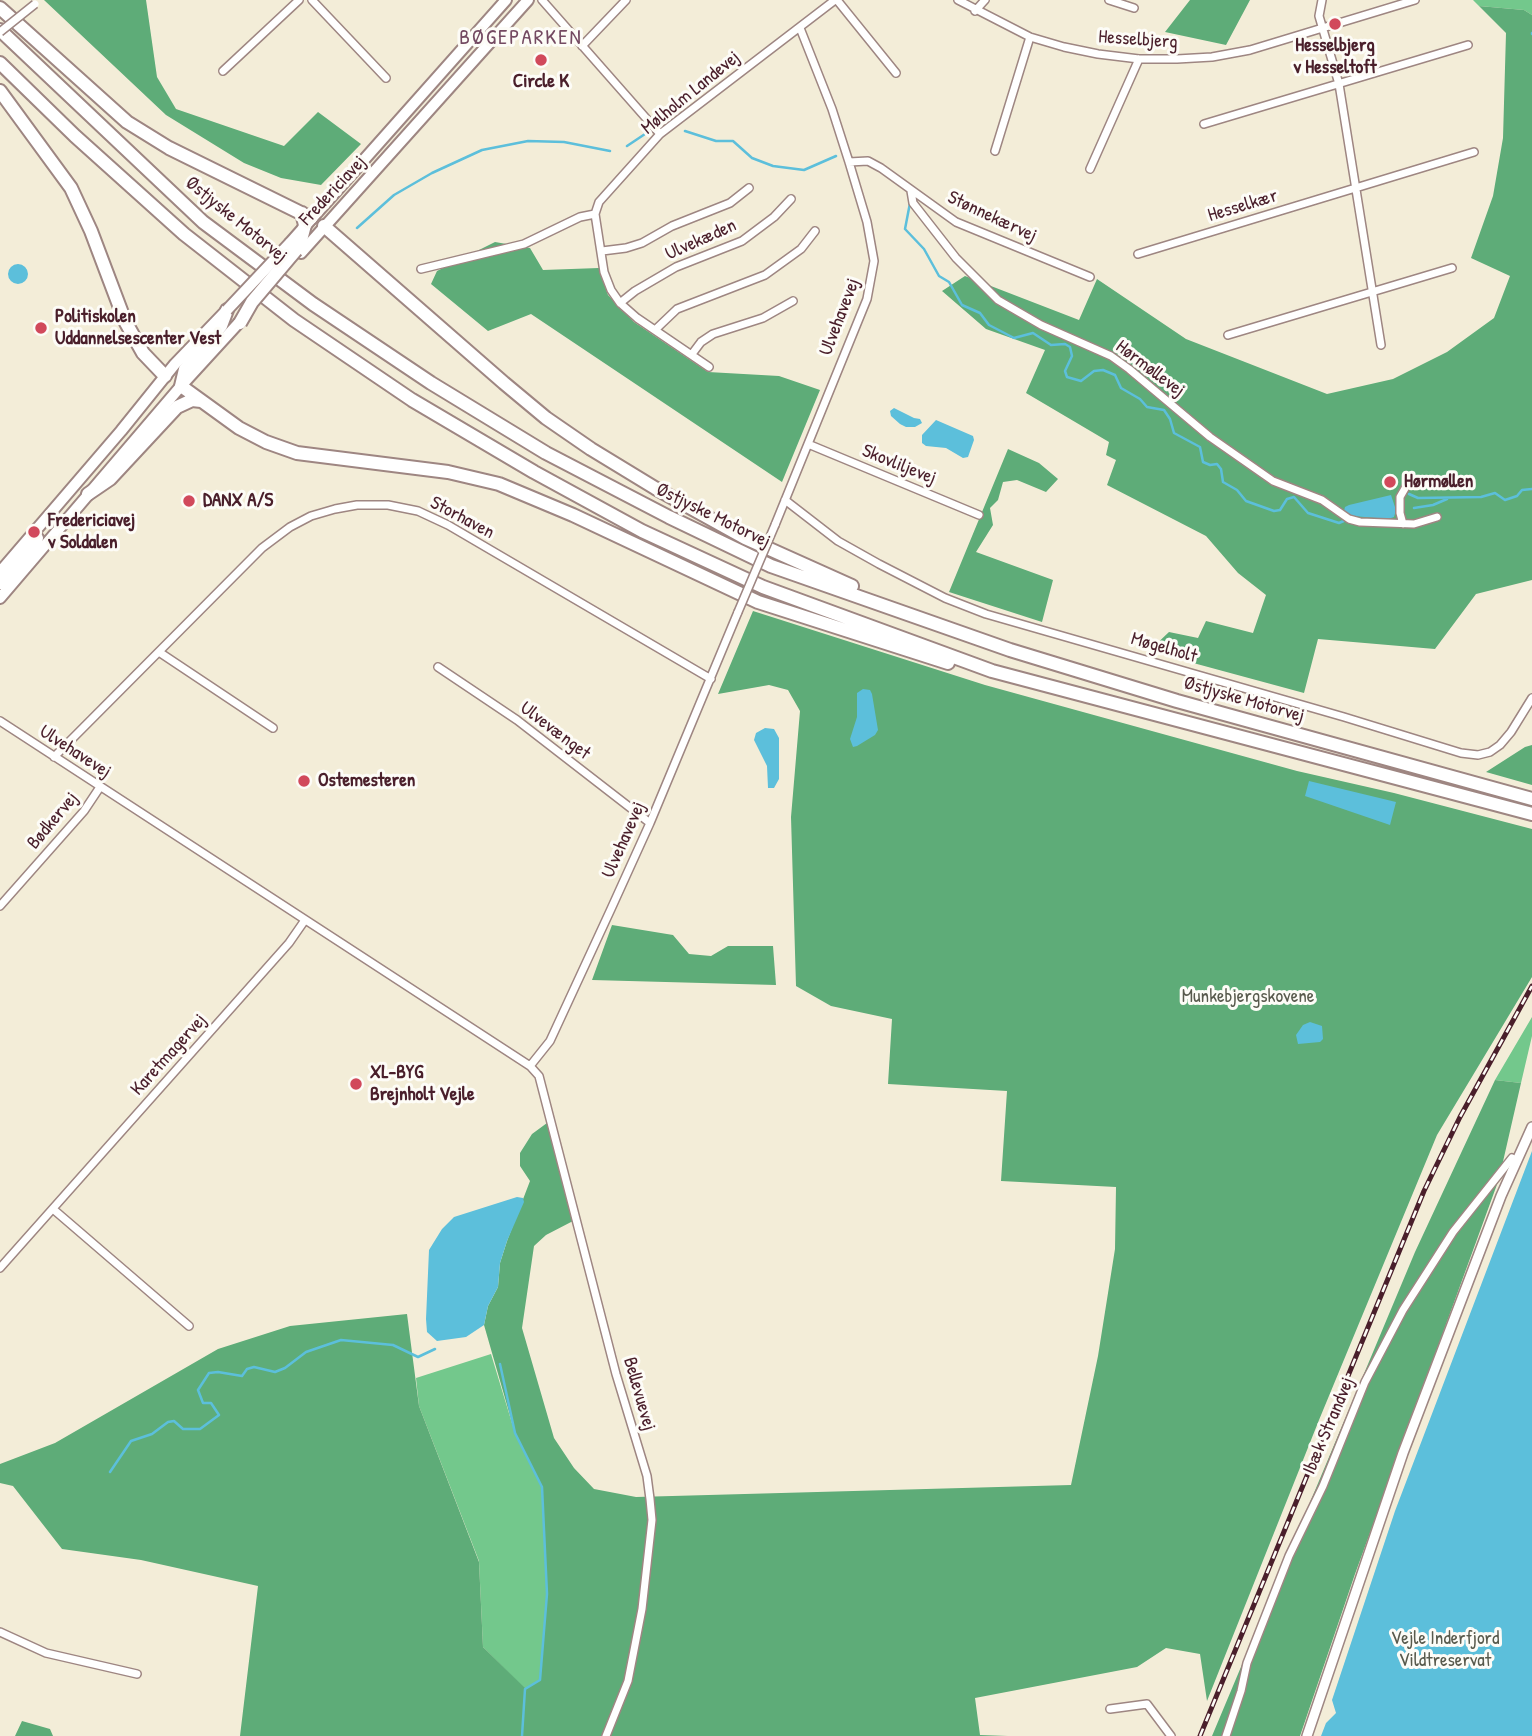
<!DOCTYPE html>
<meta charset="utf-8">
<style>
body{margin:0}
canvas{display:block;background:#f3edd8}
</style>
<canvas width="1532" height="1736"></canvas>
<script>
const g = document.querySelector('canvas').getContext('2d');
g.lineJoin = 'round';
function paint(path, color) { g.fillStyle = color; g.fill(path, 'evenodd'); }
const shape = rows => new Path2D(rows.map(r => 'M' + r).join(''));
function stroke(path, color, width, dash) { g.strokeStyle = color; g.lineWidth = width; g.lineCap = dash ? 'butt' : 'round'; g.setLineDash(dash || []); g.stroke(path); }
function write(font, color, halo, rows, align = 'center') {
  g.font = font + ' "Patrick Hand",sans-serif'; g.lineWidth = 6; g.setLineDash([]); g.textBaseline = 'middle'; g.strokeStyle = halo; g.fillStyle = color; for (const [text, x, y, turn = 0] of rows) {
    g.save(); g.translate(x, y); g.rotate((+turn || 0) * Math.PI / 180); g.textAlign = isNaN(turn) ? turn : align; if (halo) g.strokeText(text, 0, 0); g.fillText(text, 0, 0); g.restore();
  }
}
const green = shape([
 [1473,0,1532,0,1532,15,1524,10,1479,6],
 [1532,1017,1532,1036,1521,1083,1495,1080],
 [491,1354,515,1433,542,1487,547,1594,540,1680,525,1689,483,1647,479,1561,419,1406,416,1378]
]);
const forest = shape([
 [44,0,146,0,157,77,176,109,284,146,318,112,361,144,321,185,281,178,244,163,166,115],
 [1190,0,1250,0,1226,45,1165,32],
 [1479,6,1524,10,1532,15,1532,580,1476,594,1435,649,1318,639,1304,693,1149,651,1169,632,1198,638,1206,621,1253,633,1266,595,1238,573,1206,536,1107,485,1116,460,1106,455,1109,442,1026,393,1045,350,986,329,942,291,965,276,1079,320,1097,279,1186,339,1327,394,1393,379,1447,352,1494,318,1510,276,1471,258,1493,196,1503,138,1506,33],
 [495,242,530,248,543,270,599,268,608,295,634,322,708,372,779,376,820,390,782,482,531,314,488,331,431,284,437,271],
 [1008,449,1039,463,1058,479,1046,492,1017,480,1003,482,998,500,990,508,993,525,976,552,1053,580,1042,622,949,592],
 [753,611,985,685,1297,771,1394,793,1532,829,1532,977,1437,1135,1319,1420,1207,1701,1200,1654,1166,1648,1137,1667,975,1698,980,1735,1008,1736,240,1736,258,1586,141,1560,62,1549,13,1486,0,1483,0,1464,55,1443,218,1349,290,1326,407,1314,419,1406,479,1562,483,1647,526,1689,540,1679,547,1594,542,1487,515,1433,484,1325,488,1306,498,1287,500,1263,507,1241,530,1181,520,1166,520,1153,532,1134,547,1123,573,1221,546,1235,534,1246,522,1328,554,1438,574,1468,594,1489,636,1497,1071,1485,1098,1356,1115,1249,1116,1187,1001,1181,1007,1091,888,1084,892,1019,831,1006,796,986,791,817,800,711,788,690,769,685,718,694],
 [1532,745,1532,785,1486,772,1525,747],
 [612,925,673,935,689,954,711,956,728,946,773,946,776,985,592,980],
 [1495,1080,1521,1083,1499,1179,1355,1574,1300,1736,1212,1736,1415,1252],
 [22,1721,50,1729,53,1736,15,1736]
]);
const water = shape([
 '8 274a10 10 0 1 1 20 0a10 10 0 1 1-20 0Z',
 [894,408,914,418,920,419,922,423,915,427,906,427,900,424,891,416,890,411],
 [936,420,973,436,974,440,968,457,963,458,946,448,926,446,922,443,922,435],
 [1391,495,1396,510,1394,517,1388,519,1353,516,1344,511,1345,507,1349,505],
 [863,689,870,690,872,694,878,730,875,735,857,746,853,747,850,739,857,717,857,693],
 [765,728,774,729,779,738,779,779,774,788,768,788,767,766,754,740,756,733],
 [1309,781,1396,802,1390,825,1305,796],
 [1310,1022,1322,1026,1323,1039,1320,1042,1298,1044,1296,1035,1303,1025],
 [1532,1151,1532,1736,1321,1736,1326,1723,1336,1713,1332,1700,1395,1511],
 [517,1197,523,1198,524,1202,507,1241,500,1263,498,1287,488,1306,484,1325,466,1337,437,1341,427,1332,426,1319,429,1250,442,1229,454,1217]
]);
const stream = shape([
 [1532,33,1532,34],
 [685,131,716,141,733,141,752,158,773,166,804,170,836,156],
 [627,146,648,132],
 [910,203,905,229,924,249,939,276,949,282,962,305,980,313,989,325,1014,338,1033,333,1051,345,1065,344,1070,347,1072,356,1065,371,1067,377,1081,381,1094,371,1103,370,1115,375,1121,388,1140,399,1147,407,1164,410,1170,419,1174,433,1200,447,1203,462,1210,465,1217,464,1221,469,1223,482,1237,490,1246,501,1274,511,1280,510,1287,499,1294,497,1308,513,1339,523,1346,520],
 [357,228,394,195,432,173,482,150,528,141,564,142,610,151],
 [1409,494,1418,498,1481,497,1495,493,1505,500,1517,496,1522,490,1532,489],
 [1414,508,1433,505,1447,499],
 [500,1364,515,1433,542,1487,547,1594,540,1680,525,1689,522,1736],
 [110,1472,131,1441,152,1434,168,1422,174,1421,183,1429,200,1429,219,1415,211,1403,203,1403,198,1390,209,1373,218,1372,242,1376,247,1369,254,1367,275,1372,285,1368,306,1352,341,1340,393,1345,418,1357,435,1349]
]);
const minor = shape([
 [312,0,386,78],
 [542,0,660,134],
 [837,0,896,73],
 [958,0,1030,37,1064,47,1098,54,1139,59,1177,59,1212,57,1250,50,1415,0],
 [1109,0,1134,8],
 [1322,0,1319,16,1339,84,1381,345],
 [975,11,985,0],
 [582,46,626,0],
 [223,71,299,0],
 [1204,124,1468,45],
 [995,151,1030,37],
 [849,162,868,161,881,168,956,222,1090,277],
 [1090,169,1139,59],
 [911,191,913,203,956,258,998,300,1041,325,1111,356,1129,369,1210,437,1273,481,1322,500,1349,519,1360,522,1414,524,1437,517],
 [602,251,626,248,642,243,672,226,730,203,749,188],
 [1138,254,1474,152],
 [421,269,524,244,580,217,595,214],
 [620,303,635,291,676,267,742,241,774,217,791,199],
 [655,330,677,309,765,275,801,249,815,231],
 [1228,335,1452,268],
 [692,354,701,342,713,334,763,318,793,301],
 [709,367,637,318,620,303,611,290,604,272,595,214,599,202,660,134,835,0],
 [808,444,979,515],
 [785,500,838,541,879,564,945,598,986,614,1344,717,1461,753,1478,755,1490,752,1500,745,1511,732,1532,698],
 [1403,524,1400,513,1400,497,1411,478],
 [775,525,867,299,874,261,867,222,849,162,832,109,800,28],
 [159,652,273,728],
 [438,667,517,720,650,823],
 [0,721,530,1066,539,1076,616,1374,647,1476,650,1499,652,1520,642,1609,628,1681,606,1736],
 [54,757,262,548,290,527,311,516,335,509,357,505,388,505,418,511,448,525,711,679],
 [0,906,84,811,100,787],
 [530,1066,550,1041,611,909,650,823,738,612],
 [53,1209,189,1326],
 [0,1268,289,943,305,920],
 [0,1632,46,1653,137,1674],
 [1110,1709,1147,1704,1171,1736],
 [1226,1736,1241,1691,1247,1663,1289,1556,1323,1486,1365,1382,1403,1310,1453,1232,1512,1158,1515,1160]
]);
const tertiary = shape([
 [1307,1736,1403,1453,1501,1196,1532,1127]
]);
const primary = shape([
 [290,243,506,0],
 [301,253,528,0],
 [0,572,121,431,175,364,225,312],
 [0,584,38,538],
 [0,598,181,386,245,316]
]);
const motorway = shape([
 [0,8,127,122,169,148,311,218],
 [0,30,203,222,313,304,431,383,546,453,669,517,771,566,1010,650,1177,701,1532,799],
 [0,63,75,136,184,234,294,320,412,400,534,472,642,531,763,587,992,671,1532,814],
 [0,91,71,188,91,231,125,321,143,353,165,376],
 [324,226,504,383,546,418,591,449,655,488,745,538,852,586],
 [296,250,300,244,305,225,302,213],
 [227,310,221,326,185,369,181,386,239,428,266,442,297,453,448,472,499,484,573,515,758,602,948,663],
 [88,494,110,479,177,407,192,400,201,401]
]);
const rail = shape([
 [1200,1736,1424,1191,1460,1117,1532,986]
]);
const minorBridge = shape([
 [0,32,35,4],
 [738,612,775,525]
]);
const primaryBridge = shape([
 [227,310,290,243]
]);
const motorwayBridge = shape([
 [240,323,252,302,296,250]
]);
const markers = [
 [1335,24,7,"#d1495b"],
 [541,60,7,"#d1495b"],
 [41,328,7,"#d1495b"],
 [1390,482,7,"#d1495b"],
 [189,501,7,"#d1495b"],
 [34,532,7,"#d1495b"],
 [304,781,7,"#d1495b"],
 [356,1084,7,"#d1495b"]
];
const streetNames = [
 ["Hesselbjerg",1138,40,4],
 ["Mølholm Landevej",691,93,-39],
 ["Fredericiavej",333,191,-47],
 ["Hesselkær",1243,206,-17],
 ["Stønnekærvej",992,217,25],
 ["Østjyske Motorvej",236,220,39],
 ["Ulvekæden",701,240,-24],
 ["Ulvehavevej",840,317,-69],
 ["Hørmøllevej",1150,369,37],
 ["Skovliljevej",899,465,22],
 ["Østjyske Motorvej",713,516,26],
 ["Storhaven",462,518,28],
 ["Møgelholt",1164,648,16],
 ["Østjyske Motorvej",1244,700,16],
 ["Ulvevænget",555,731,37],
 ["Ulvehavevej",75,752,33],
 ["Bødkervej",53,821,-50],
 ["Ulvehavevej",624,840,-66],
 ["Karetmagervej",169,1055,-48],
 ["Bellevuevej",639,1394,74],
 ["Ibæk Strandvej",1329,1426,-67]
];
const poiNames = [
 ["Hesselbjerg",1335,46,"center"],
 ["v Hesseltoft",1335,68,"center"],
 ["Circle K",541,82,"center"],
 ["Politiskolen",55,317],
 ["Uddannelsescenter Vest",55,339],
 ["Hørmøllen",1404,482],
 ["DANX A/S",203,501],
 ["Fredericiavej",48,521],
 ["v Soldalen",48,543],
 ["Ostemesteren",318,781],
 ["XL-BYG",370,1073],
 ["Brejnholt Vejle",370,1095]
];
const parkNames = [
 ["Munkebjergskovene",1248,997],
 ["Vejle Inderfjord",1445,1639],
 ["Vildtreservat",1445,1661]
];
const neighbourhoodNames = [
 ["BØGEPARKEN",521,38]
];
paint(green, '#73c88c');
paint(forest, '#5eac78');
paint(water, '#5cbfdb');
stroke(stream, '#5cbfdb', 2.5);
stroke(minor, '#9e8682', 10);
stroke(tertiary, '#9e8682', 12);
stroke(primary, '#9e8682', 14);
stroke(motorway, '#9e8682', 16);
stroke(minor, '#fff', 7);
stroke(tertiary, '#fff', 9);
stroke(primary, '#fff', 10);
stroke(motorway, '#fff', 12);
stroke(rail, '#4a1f2b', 5);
stroke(rail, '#fdfcf7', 2.5, [8]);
stroke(minorBridge, '#9e8682', 10, []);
stroke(primaryBridge, '#9e8682', 14, []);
stroke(motorwayBridge, '#9e8682', 16, []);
stroke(minorBridge, '#fff', 7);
stroke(primaryBridge, '#fff', 10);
stroke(motorwayBridge, '#fff', 12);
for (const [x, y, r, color] of markers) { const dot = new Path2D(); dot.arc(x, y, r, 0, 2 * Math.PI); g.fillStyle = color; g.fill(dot); stroke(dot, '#fdfcf7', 2.5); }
write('19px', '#4a1f2b', '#fdfcf7', streetNames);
write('bold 19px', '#4a1f2b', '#fdfcf7', poiNames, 'left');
write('19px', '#585a4d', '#fdfcf7', parkNames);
g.letterSpacing = '2px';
write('21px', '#744a62', '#fdfcf7', neighbourhoodNames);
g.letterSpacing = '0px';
</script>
